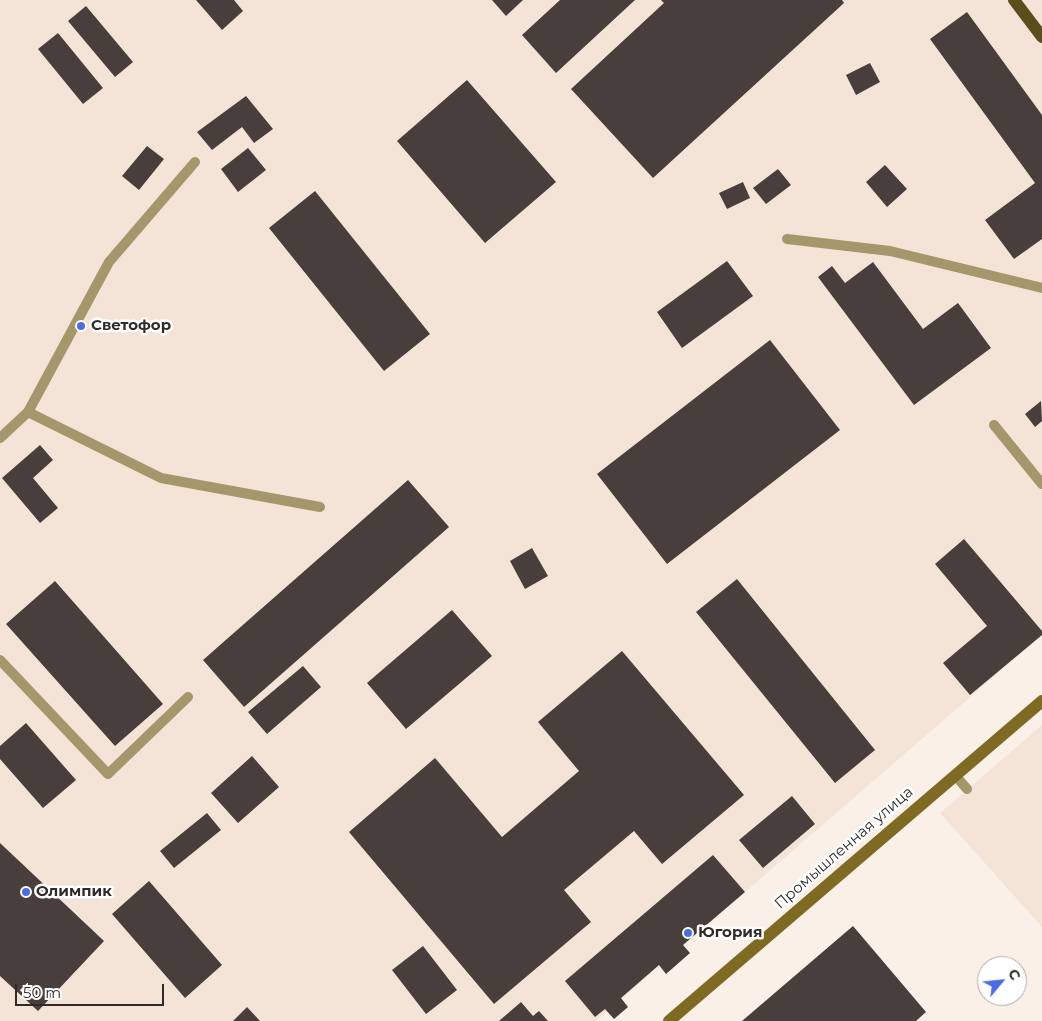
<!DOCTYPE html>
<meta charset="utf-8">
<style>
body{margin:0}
#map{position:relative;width:1042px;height:1021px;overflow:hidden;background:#faf0e8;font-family:Montserrat,sans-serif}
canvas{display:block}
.north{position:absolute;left:977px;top:956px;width:50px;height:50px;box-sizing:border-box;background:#fff;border:1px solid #abaaa9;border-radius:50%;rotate:62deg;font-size:14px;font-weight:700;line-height:20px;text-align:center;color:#2e2b28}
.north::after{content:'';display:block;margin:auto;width:18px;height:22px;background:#4c6ce0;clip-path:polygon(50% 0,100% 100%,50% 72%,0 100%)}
.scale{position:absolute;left:15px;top:984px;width:149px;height:22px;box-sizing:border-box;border:2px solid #2e2b28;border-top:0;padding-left:6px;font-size:15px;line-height:18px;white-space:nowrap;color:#2e2b28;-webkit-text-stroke:4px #fff;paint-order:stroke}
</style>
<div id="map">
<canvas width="1042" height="1021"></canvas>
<div class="north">С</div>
<div class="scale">50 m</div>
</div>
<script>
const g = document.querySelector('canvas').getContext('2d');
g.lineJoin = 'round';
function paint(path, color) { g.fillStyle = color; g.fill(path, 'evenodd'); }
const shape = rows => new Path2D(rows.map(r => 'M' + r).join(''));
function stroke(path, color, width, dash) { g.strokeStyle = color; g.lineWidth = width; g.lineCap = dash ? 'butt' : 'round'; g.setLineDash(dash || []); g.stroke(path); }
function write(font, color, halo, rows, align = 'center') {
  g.font = font + ' Montserrat,sans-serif'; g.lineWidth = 5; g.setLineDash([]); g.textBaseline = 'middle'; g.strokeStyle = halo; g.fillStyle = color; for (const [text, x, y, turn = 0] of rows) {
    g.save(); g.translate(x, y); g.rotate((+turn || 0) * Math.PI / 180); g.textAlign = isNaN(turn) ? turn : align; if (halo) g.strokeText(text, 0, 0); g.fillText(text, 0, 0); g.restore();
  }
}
const built = shape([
 [0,0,1042,0,1042,635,596,1021,0,1021],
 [1042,725,1042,927,940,813]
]);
const building = shape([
 [196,0,234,0,243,11,222,30],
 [492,0,523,0,506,16],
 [560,0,635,0,556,73,522,35],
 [661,0,842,0,844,3,653,178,571,89,664,3],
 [86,6,133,62,115,77,68,21],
 [967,12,1042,115,1042,239,1014,259,985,220,1035,183,930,39],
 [58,33,103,88,83,104,38,49],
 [870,63,880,82,856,95,846,75],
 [467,80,556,182,485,243,397,141],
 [246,96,273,129,254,143,242,127,212,150,197,132],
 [147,146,164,159,139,190,122,176],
 [248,148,266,170,238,192,221,169],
 [885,165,907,189,887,207,866,182],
 [778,169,791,185,766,204,753,188],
 [743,182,750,198,727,209,719,193],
 [315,191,430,334,384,371,269,228],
 [727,261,753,296,682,348,657,312],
 [873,262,923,329,958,303,991,348,914,405,818,277,832,266,845,283],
 [770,340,840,430,667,564,597,474],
 [1041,401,1042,421,1035,427,1025,414],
 [40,445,53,460,33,478,58,508,40,523,2,478],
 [408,480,449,527,244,707,203,660],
 [964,539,1042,631,1042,635,970,695,943,663,987,626,935,564],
 [532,548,548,576,525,589,510,561],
 [737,579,875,750,835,783,696,612],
 [55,581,163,704,115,746,6,624],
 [452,610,492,656,406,729,367,683],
 [622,651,744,795,662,864,634,831,564,890,591,922,494,1004,349,832,435,758,502,837,579,771,538,722],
 [303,666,321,687,267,734,248,712],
 [26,723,76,780,43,808,0,759,0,746],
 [252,756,279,787,238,823,211,793],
 [792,796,815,824,763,868,739,840],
 [207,813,221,830,174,868,160,851],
 [0,843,104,941,38,1011,0,976],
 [713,855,745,892,683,945,690,953,666,974,659,965,621,998,628,1007,614,1019,605,1009,595,1017,565,981],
 [149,881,222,965,185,998,112,914],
 [853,926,926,1012,916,1021,742,1021],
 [423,946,457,990,426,1014,392,970],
 [521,1002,533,1016,539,1011,548,1021,499,1021],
 [247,1007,260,1021,233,1021]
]);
const lane = shape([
 [787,239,890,251,1042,288],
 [28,412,109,262,195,162],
 [994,425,1042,484],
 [0,438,28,412,161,478,320,507],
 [0,660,108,774,188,697],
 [955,775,967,789]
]);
const secondary = shape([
 [669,1021,1042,701]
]);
const primary = shape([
 [1014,0,1042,37]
]);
const markers = [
 [81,326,5,"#4c6ce0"],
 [26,892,5,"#4c6ce0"],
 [688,933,5,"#4c6ce0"]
];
const poiNames = [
 ["Светофор",91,326],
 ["Олимпик",36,892],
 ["Югория",698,933]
];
const streetNames = [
 ["Промышленная улица",844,848,-41]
];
paint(built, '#f4e4d7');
paint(building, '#483e3c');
stroke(lane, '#a4976c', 10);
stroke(secondary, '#7f6a24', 12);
stroke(primary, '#5b4d1c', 12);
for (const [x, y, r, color] of markers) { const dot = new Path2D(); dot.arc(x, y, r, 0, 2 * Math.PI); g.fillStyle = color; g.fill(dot); stroke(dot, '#fff', 2); }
write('bold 15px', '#2e2b28', '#fff', poiNames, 'left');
write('15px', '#2e2b28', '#fff', streetNames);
</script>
